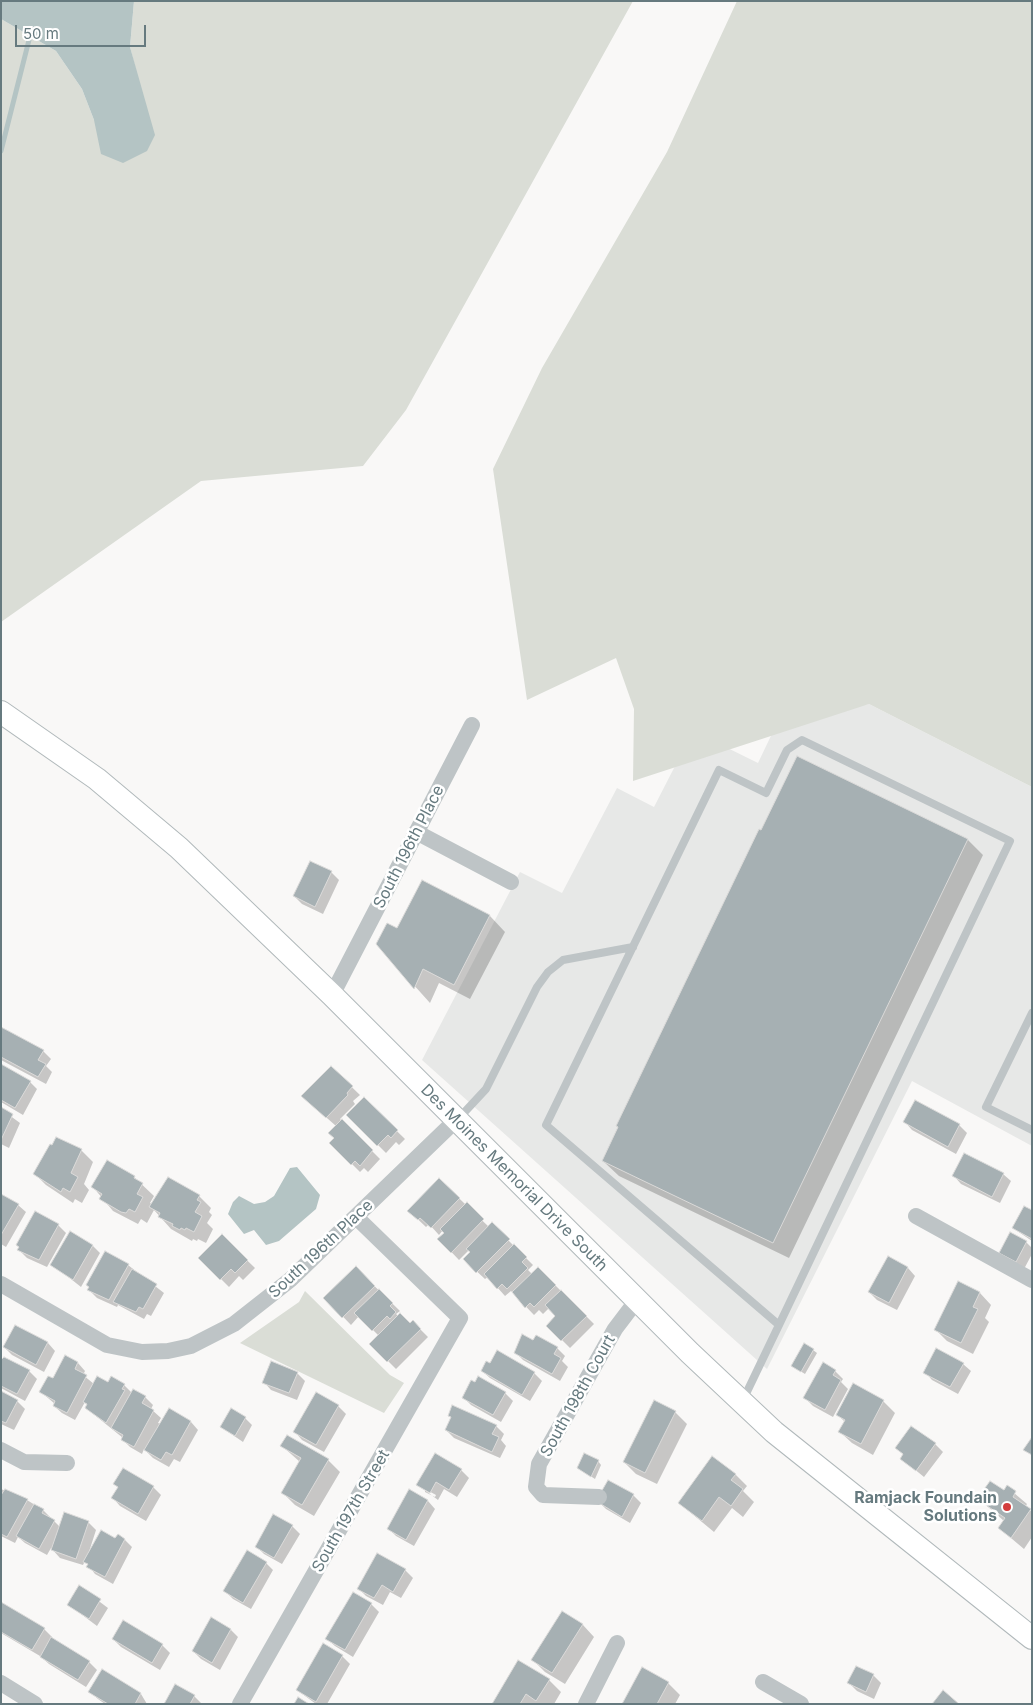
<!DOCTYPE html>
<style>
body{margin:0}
#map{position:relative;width:1033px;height:1705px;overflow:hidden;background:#f9f8f7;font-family:Inter,sans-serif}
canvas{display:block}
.frame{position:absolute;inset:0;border:2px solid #667a7f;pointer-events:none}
.scale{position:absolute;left:15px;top:25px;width:131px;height:22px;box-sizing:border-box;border:2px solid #667a7f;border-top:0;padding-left:6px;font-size:15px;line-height:18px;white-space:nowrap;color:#667a7f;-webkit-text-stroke:4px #fff;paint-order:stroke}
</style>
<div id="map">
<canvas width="1033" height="1705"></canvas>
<div class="frame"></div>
<div class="scale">50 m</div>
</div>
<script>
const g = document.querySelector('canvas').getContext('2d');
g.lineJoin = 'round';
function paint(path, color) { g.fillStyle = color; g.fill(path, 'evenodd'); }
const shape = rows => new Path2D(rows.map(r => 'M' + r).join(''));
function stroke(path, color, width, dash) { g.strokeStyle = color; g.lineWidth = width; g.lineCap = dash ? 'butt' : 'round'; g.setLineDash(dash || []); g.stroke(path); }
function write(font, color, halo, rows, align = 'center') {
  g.font = font + ' Inter,sans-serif'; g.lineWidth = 5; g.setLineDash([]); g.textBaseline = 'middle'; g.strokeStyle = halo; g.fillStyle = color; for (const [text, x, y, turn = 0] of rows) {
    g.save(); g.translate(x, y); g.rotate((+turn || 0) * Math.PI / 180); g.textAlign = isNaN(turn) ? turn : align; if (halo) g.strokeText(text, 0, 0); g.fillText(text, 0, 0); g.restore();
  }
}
const built = shape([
 [869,704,1032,787,1032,1146,912,1081,767,1369,422,1060,520,872,562,893,617,788,654,807,693,731,758,763,779,719]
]);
const green = shape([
 [134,1,633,1,406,410,363,466,201,481,1,622,1,19,56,51,82,89,94,120,141,90,130,47],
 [737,1,1032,1,1032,787,869,704,633,781,634,709,616,658,527,700,493,469,542,368,667,152],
 [305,1291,390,1375,404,1383,384,1413,240,1343,299,1302]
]);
const water = shape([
 [1,1,134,1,130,47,155,135,147,151,123,163,101,154,94,120,82,89,56,51,1,19],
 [297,1167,320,1195,316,1209,279,1241,266,1245,254,1230,244,1234,228,1214,233,1202,239,1196,254,1204,265,1202,274,1196,290,1168]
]);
const shadow = shape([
 [762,832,968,840,983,855,789,1258,619,1176,603,1161],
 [331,872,339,880,323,914,302,904,294,896],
 [422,881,490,916,505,932,470,999,439,983,430,1003,377,944,397,930],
 [1,1030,43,1051,51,1059,46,1066,52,1072,46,1084,1,1060],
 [1,1066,30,1082,37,1089,23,1115,1,1102],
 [331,1067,360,1095,353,1101,355,1104,340,1119,380,1159,368,1172,364,1168,360,1172,331,1143,336,1138,336,1126,302,1096],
 [364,1099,405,1139,399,1145,396,1142,386,1153,348,1115],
 [916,1102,959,1125,967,1133,956,1154,912,1130,905,1122],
 [1,1109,20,1123,9,1148,1,1144],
 [81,1150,93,1162,84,1184,89,1190,82,1203,75,1199,73,1203,46,1185,34,1173],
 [1003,1174,1011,1181,1000,1203,961,1184,954,1176],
 [134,1177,154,1196,150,1203,152,1204,199,1196,211,1208,209,1212,212,1215,207,1223,213,1229,206,1243,198,1239,197,1241,193,1239,192,1241,171,1229,154,1210,147,1223,141,1219,138,1224,113,1211,93,1187],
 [439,1179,489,1227,492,1224,533,1265,528,1270,532,1274,538,1268,594,1324,570,1348,548,1326,557,1316,549,1308,543,1314,539,1310,534,1315,511,1291,505,1296,488,1277,485,1279,472,1267,471,1252,469,1250,459,1260,439,1239,446,1233,443,1230,439,1235,429,1224,426,1227,409,1211],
 [1,1195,18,1205,26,1212,6,1247,1,1244],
 [1032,1212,1032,1241,1013,1228],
 [58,1225,66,1233,47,1267,27,1258,19,1250],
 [222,1236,255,1268,243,1280,239,1276,229,1287,200,1258],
 [1026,1242,1032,1248,1032,1254,1024,1269,1008,1261],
 [93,1246,100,1253,81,1287,52,1264],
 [888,1258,908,1268,915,1276,897,1310,877,1300,869,1292],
 [128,1265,164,1293,151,1316,147,1314,144,1319,118,1305,117,1307,97,1298,89,1290],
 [356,1268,400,1311,396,1314,398,1316,410,1325,413,1322,428,1337,396,1369,371,1344,379,1336,359,1316,351,1325,325,1298],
 [959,1283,980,1293,991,1305,985,1318,989,1322,973,1354,947,1341,935,1329],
 [15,1326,48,1343,55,1351,44,1372,12,1355,4,1347],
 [533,1342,557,1348,565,1356,562,1361,568,1367,560,1381,523,1360,515,1352],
 [813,1350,817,1353,805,1374,792,1366],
 [66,1357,78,1363,85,1371,83,1375,94,1384,124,1385,132,1393,145,1397,153,1405,151,1409,161,1418,158,1423,161,1424,169,1410,191,1422,198,1430,180,1462,174,1459,169,1467,153,1458,144,1449,142,1454,130,1447,122,1439,123,1438,86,1408,88,1405,85,1402,75,1420,62,1413,54,1406,55,1404,41,1392,53,1380],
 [1,1362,29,1371,37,1379,25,1401,1,1388],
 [963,1364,971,1371,958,1394,932,1380,925,1372],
 [482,1371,534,1373,542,1381,530,1401,490,1378],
 [835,1371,843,1379,841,1382,848,1389,833,1417,813,1406,805,1398],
 [297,1373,305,1381,297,1400,271,1390,264,1382],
 [854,1385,883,1401,895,1413,873,1455,852,1443,840,1432,845,1422,838,1415],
 [1,1392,17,1401,25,1409,14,1430,1,1424],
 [505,1393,513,1401,501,1422,471,1405,463,1397],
 [338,1406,346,1414,324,1452,302,1440,295,1432],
 [675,1412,687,1424,657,1484,636,1474,624,1462],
 [245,1418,252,1425,243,1442,221,1427],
 [496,1426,504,1434,501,1440,506,1446,500,1458,454,1438,446,1430],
 [935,1444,943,1452,924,1477,902,1459],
 [282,1446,328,1460,340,1472,314,1516,295,1505,283,1493,300,1462],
 [598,1461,601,1465,595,1479,578,1468],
 [461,1470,469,1478,457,1497,444,1489,438,1500,418,1485],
 [425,1489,436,1495,435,1497,425,1492],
 [735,1474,747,1486,743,1491,754,1502,743,1517,732,1508,714,1532,679,1503],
 [115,1484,153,1487,161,1495,146,1521,120,1506,113,1498,118,1488],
 [1007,1487,1027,1504,1025,1507,1032,1512,1032,1537,1024,1549,999,1528,1004,1521,979,1499,1004,1492],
 [1,1489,27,1500,43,1510,60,1527,88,1522,96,1530,88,1555,116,1540,118,1536,125,1540,132,1547,113,1584,95,1574,85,1561,83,1565,60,1558,51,1548,47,1555,25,1543,18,1537,15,1543,1,1536],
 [409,1491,428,1501,435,1509,414,1546,396,1536,388,1528],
 [633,1495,641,1503,630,1523,606,1509,598,1501],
 [292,1526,300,1534,282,1564,264,1554,256,1546],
 [266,1563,273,1570,251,1609,233,1599,225,1591],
 [405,1570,413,1578,401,1598,390,1592,383,1605,366,1596,358,1588],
 [80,1587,108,1608,97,1626,69,1605],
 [353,1594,371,1604,379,1612,353,1657,335,1646,327,1639],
 [1,1603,44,1629,52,1637,51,1639,89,1662,97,1670,86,1687,49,1664,40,1656,1,1633],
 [562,1613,583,1625,594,1637,565,1684,545,1672,533,1660],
 [231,1630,238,1637,220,1670,201,1659,193,1651],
 [113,1639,162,1645,170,1653,160,1670,121,1647],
 [342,1656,350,1664,327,1704,316,1704,297,1690],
 [857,1667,873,1675,881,1683,874,1699,857,1691,849,1683],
 [102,1671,141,1694,147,1704,105,1704,98,1699,90,1692],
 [549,1680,561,1692,554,1704,493,1704],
 [668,1683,680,1695,675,1704,623,1704],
 [194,1696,202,1704,165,1704]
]);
const stream = shape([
 [1,151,30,36,35,33]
]);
const building = shape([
 [797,756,968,839,773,1243,602,1161,618,1127,616,1126,759,829,761,830,797,756],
 [310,861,332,871,315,907,293,896,310,861],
 [422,880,490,915,454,985,423,969,414,989,376,944,387,923,397,928,422,880],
 [1,1027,44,1050,38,1060,46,1064,38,1077,1,1057,1,1027],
 [1,1064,31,1081,15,1108,1,1100,1,1064],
 [331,1066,353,1086,347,1093,348,1095,326,1118,301,1096,331,1066],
 [364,1097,398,1130,391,1138,388,1135,377,1146,346,1115,364,1097],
 [915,1100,960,1124,948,1147,903,1122,915,1100],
 [1,1107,13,1114,1,1140,1,1107],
 [342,1119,373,1150,360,1166,355,1161,351,1165,329,1143,334,1138,328,1133,342,1119],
 [56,1137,82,1149,71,1173,78,1177,70,1192,63,1188,61,1192,33,1174,50,1144,52,1145,56,1137],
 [964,1153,1004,1173,992,1197,952,1176,964,1153],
 [107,1160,135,1176,134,1178,143,1183,137,1194,143,1197,135,1212,129,1209,126,1213,121,1212,99,1199,102,1194,91,1187,107,1160],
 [168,1177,200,1195,197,1200,201,1202,195,1212,202,1216,194,1232,186,1228,185,1230,181,1228,180,1230,172,1226,173,1224,158,1217,160,1213,149,1207,168,1177],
 [439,1178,460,1198,431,1228,420,1218,418,1220,407,1211,439,1178],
 [1,1194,19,1204,1,1235,1,1194],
 [467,1202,484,1219,451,1253,437,1239,444,1233,440,1229,467,1202],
 [1024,1206,1032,1210,1032,1239,1012,1228,1024,1206],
 [35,1211,59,1224,39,1260,17,1250,19,1247,16,1245,35,1211],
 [492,1222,510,1239,476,1273,463,1259,470,1252,466,1249,492,1222],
 [70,1231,93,1245,73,1280,50,1265,70,1231],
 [1010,1232,1027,1241,1016,1262,999,1253,1010,1232],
 [222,1234,248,1260,235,1273,231,1269,220,1280,198,1258,222,1234],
 [514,1244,527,1257,522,1262,528,1268,507,1289,502,1284,497,1289,484,1274,514,1244],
 [105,1251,129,1264,109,1300,87,1290,89,1287,86,1285,105,1251],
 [888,1256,908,1267,889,1303,868,1292,888,1256],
 [356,1266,375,1286,342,1318,323,1298,356,1266],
 [538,1267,556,1285,534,1307,530,1303,525,1308,512,1292,538,1267],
 [132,1269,157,1284,143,1309,139,1307,136,1312,113,1302,132,1269],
 [958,1281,980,1292,973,1307,978,1309,961,1343,934,1330,958,1281],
 [379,1289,393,1303,390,1306,396,1312,390,1319,387,1316,372,1331,354,1313,379,1289],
 [561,1290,587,1316,561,1341,546,1326,555,1316,545,1305,561,1290],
 [400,1313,410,1323,413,1320,421,1329,387,1362,369,1344,400,1313],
 [15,1325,48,1342,36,1365,3,1347,15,1325],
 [522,1334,533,1340,536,1335,558,1347,554,1354,561,1358,552,1374,514,1353,522,1334],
 [804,1343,814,1349,801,1372,791,1366,804,1343],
 [936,1348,964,1363,950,1387,923,1373,936,1348],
 [497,1350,535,1372,522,1395,481,1371,486,1361,490,1363,497,1350],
 [65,1355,78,1362,75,1369,87,1375,67,1413,53,1406,55,1401,39,1392,48,1376,53,1378,65,1355],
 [4,1357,30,1370,17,1394,1,1386,1,1360,4,1357],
 [271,1361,298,1372,289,1393,262,1383,271,1361],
 [823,1362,836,1370,833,1375,841,1380,825,1410,803,1398,823,1362],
 [97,1376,108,1382,111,1376,125,1384,122,1389,125,1390,106,1423,85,1408,87,1404,83,1402,97,1376],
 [478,1376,506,1392,493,1415,462,1398,471,1380,475,1382,478,1376],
 [853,1383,884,1400,861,1444,838,1432,845,1420,836,1415,853,1383],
 [133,1389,146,1396,142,1403,154,1410,134,1447,121,1440,123,1435,111,1428,133,1389],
 [1,1391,18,1400,6,1423,1,1421,1,1391],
 [316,1392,339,1405,316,1445,293,1432,316,1392],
 [654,1400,676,1411,645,1473,623,1462,654,1400],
 [452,1405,497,1425,492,1434,499,1437,492,1452,445,1430,451,1417,448,1416,452,1405],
 [169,1408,191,1421,172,1455,166,1452,161,1460,144,1450,169,1408],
 [231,1408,246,1417,235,1436,220,1427,231,1408],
 [911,1426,936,1443,916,1471,900,1459,903,1454,895,1448,911,1426],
 [287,1435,329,1459,302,1505,281,1493,301,1458,280,1446,287,1435],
 [1032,1437,1032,1455,1023,1450,1032,1437],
 [435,1453,462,1469,449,1490,436,1482,430,1493,416,1485,435,1453],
 [584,1453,599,1460,591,1477,577,1468,584,1453],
 [712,1456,736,1474,731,1480,743,1489,731,1506,719,1497,702,1521,678,1503,712,1456],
 [123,1468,154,1486,138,1514,111,1498,118,1487,113,1484,123,1468],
 [608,1480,634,1494,622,1517,596,1501,608,1480],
 [990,1481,1004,1490,1007,1485,1016,1491,1013,1497,1031,1509,1011,1538,998,1528,1005,1518,977,1499,990,1481],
 [5,1489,28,1499,7,1537,1,1534,1,1495,5,1489],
 [409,1489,428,1500,406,1540,387,1529,409,1489],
 [34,1504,44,1509,42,1513,55,1520,39,1549,16,1536,34,1504],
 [64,1512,89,1521,76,1559,51,1550,64,1512],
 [273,1514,293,1525,274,1558,255,1547,273,1514],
 [101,1530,115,1538,118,1534,125,1539,105,1577,86,1567,88,1564,83,1562,101,1530],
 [247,1550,267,1562,243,1603,223,1591,247,1550],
 [377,1553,406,1569,393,1592,382,1585,374,1598,357,1589,377,1553],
 [79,1585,101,1599,89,1619,67,1605,79,1585],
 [353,1592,372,1603,345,1650,325,1639,353,1592],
 [1,1602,45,1628,32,1650,1,1632,1,1602],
 [562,1611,583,1624,552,1673,531,1660,562,1611],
 [211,1617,231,1629,212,1663,192,1651,211,1617],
 [123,1620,163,1644,152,1663,112,1639,123,1620],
 [51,1637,90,1661,78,1680,40,1657,51,1637],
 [323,1643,343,1655,316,1702,296,1690,323,1643],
 [518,1660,550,1679,536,1701,526,1694,520,1704,492,1704,518,1660],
 [856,1666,874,1674,866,1692,847,1683,856,1666],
 [642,1667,669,1682,657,1704,622,1704,642,1667],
 [102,1669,141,1693,135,1704,108,1704,88,1692,102,1669],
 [175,1684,195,1695,190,1704,164,1704,175,1684],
 [943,1690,959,1704,932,1704,943,1690],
 [298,1697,309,1704,294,1704,298,1697]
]);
const lane = shape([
 [1032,1013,986,1107,1032,1130],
 [459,1118,486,1089,537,987,548,972,563,960,633,947],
 [743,1400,779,1325,1010,841,802,740,787,750,766,793,719,770,546,1125,779,1325]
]);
const street = shape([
 [416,832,511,882],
 [332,995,472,725],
 [916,1216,1032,1280],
 [1,1284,107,1345,142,1352,168,1351,191,1346,234,1324,290,1280,456,1120],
 [1,1450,24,1462,67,1463],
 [599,1497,543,1495,536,1487,539,1464,615,1329,637,1300],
 [763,1682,801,1704],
 [1,1683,35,1704],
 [240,1704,460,1318,356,1217],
 [586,1704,617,1643]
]);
const secondary = shape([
 [1,712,97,779,179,848,332,995,690,1353,774,1432,1032,1638]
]);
const markers = [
 [1007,1507,5,"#d33d3d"]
];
const streetNames = [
 ["South 196th Place",409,847,-63],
 ["Des Moines Memorial Drive South",514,1178,45],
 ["South 196th Place",321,1249,-43],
 ["South 198th Court",578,1396,-61],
 ["South 197th Street",351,1511,-60]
];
const poiNames = [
 ["Ramjack Foundain",997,1498],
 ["Solutions",997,1516]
];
paint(built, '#e7e8e7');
paint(green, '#daddd6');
paint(water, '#b4c4c4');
paint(shadow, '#0003');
stroke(stream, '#b4c4c4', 5);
paint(building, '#a6b0b3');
stroke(building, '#dbdad9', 1);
stroke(secondary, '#b1b9bb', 24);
stroke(lane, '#bec4c6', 8);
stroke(street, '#bec4c6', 16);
stroke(secondary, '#fff', 22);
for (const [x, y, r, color] of markers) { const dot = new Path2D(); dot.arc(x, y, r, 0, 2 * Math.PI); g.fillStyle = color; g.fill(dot); stroke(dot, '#fff', 2); }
write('16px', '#667a7f', '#fff', streetNames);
write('bold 16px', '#667a7f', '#fff', poiNames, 'right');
</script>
